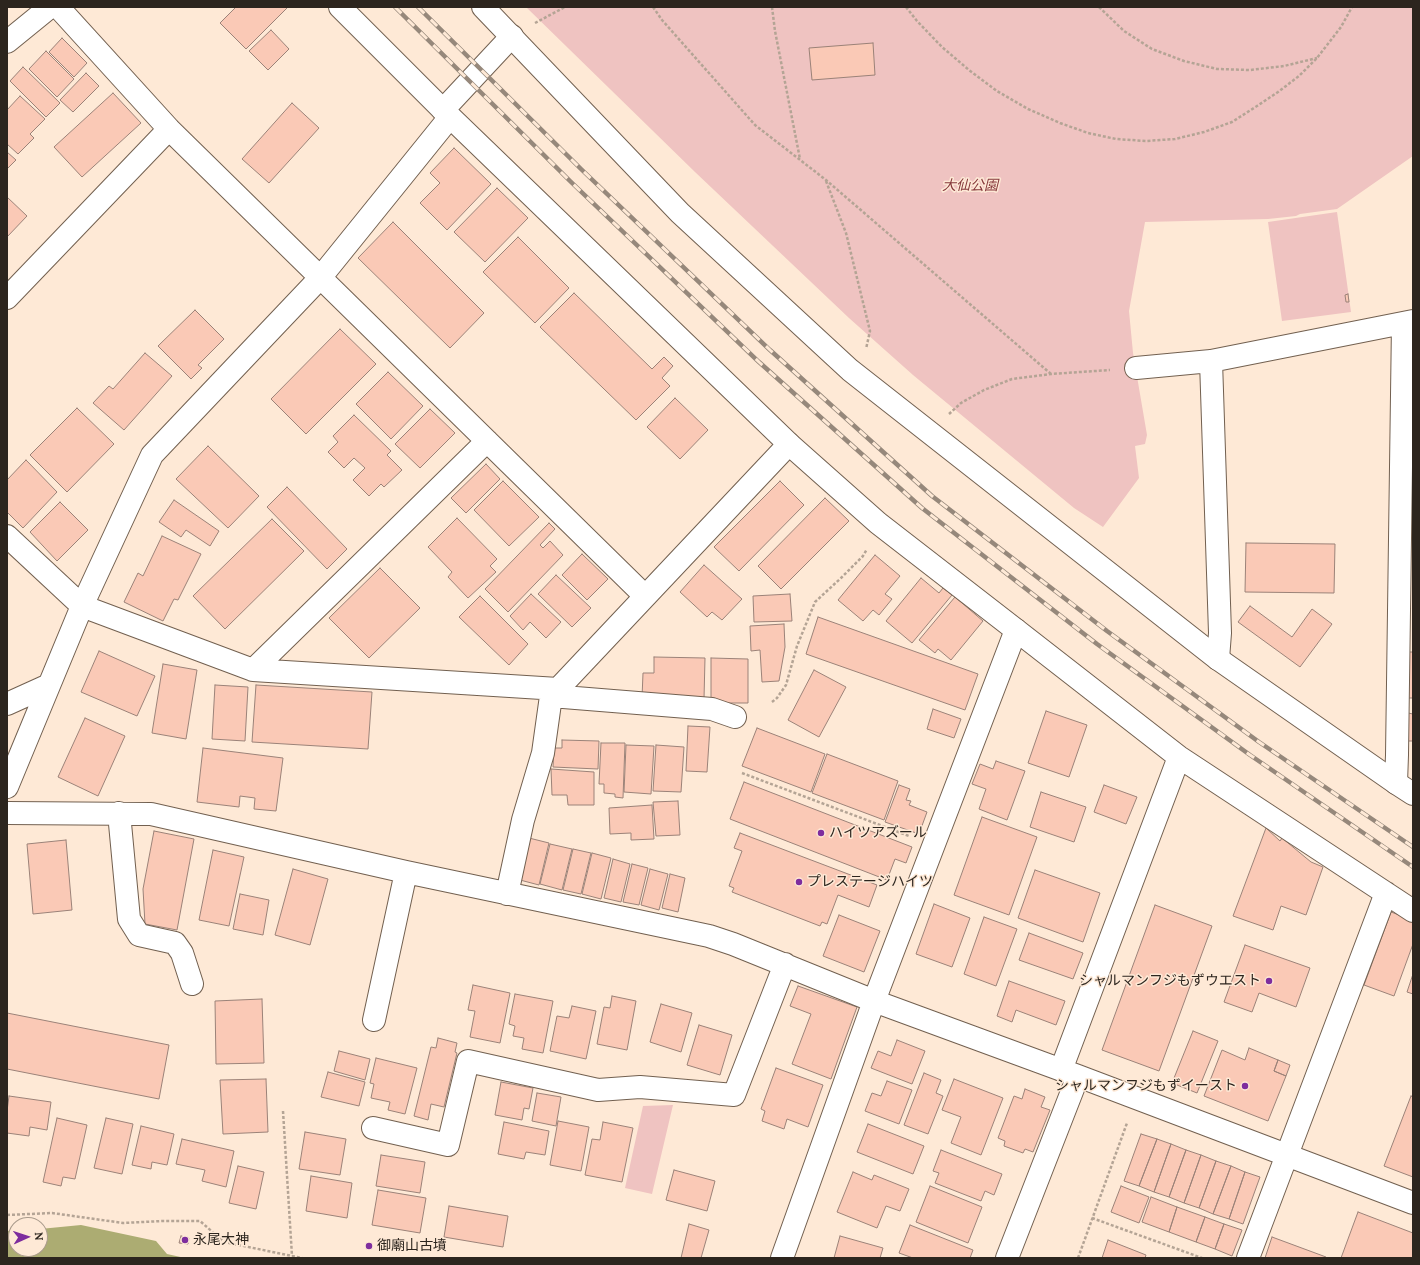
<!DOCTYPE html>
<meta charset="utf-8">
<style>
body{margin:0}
#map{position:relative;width:1420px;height:1265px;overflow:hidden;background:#fee9d6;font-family:Lora,serif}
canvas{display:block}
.frame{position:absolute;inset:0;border:8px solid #2c251e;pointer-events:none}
.north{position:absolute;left:8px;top:1217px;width:40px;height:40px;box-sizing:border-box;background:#fee9d6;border:1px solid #aa9b8c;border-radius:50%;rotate:87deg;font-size:11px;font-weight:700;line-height:16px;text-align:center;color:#2c251e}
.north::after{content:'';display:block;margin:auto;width:14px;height:18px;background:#7e2d9e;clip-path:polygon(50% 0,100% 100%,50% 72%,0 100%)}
</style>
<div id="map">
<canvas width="1420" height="1265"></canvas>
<div class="frame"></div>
<div class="north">N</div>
</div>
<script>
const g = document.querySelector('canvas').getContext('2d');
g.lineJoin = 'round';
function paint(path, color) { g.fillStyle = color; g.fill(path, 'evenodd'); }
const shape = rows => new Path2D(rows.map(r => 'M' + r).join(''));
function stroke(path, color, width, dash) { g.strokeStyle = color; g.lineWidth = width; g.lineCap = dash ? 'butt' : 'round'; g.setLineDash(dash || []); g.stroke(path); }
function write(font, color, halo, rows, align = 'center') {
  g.font = font + ' Lora,"Noto Sans JP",serif'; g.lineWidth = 3; g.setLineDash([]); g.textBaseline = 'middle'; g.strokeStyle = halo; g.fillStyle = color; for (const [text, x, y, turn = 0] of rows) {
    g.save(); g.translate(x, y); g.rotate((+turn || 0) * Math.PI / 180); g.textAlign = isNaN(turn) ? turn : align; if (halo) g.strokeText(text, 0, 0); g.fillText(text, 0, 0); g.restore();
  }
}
const green = shape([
 [526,7,1413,7,1413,156,1337,209,1300,214,1296,216,1268,219,1145,222,1129,311,1133,353,1147,435,1145,444,1135,446,1139,478,1103,527,1074,508,913,375,849,318,695,172],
 [1337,212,1351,312,1282,321,1268,222],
 [673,1105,652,1194,625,1188,643,1106]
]);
const water = shape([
 [81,1225,156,1241,167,1254,185,1258,7,1258,7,1231,16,1230,16,1249,40,1249,40,1229]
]);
const building = shape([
 [236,7,288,7,246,49,220,23,236,7],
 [271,30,289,49,268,70,249,51,271,30],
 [62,38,87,63,74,77,49,52,62,38],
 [873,43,875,75,812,80,809,48,873,43],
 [46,51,74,79,57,97,29,69,46,51],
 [23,67,60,103,46,117,10,81,23,67],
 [86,73,99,86,73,112,60,100,86,73],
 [113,93,141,123,82,177,54,147,113,93],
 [20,96,45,119,30,134,34,138,18,154,7,144,7,110,20,96],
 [292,103,319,128,269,183,242,159,292,103],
 [454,148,491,184,447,230,420,203,440,183,430,173,454,148],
 [7,152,16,160,7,169,7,152],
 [497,188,528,218,485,262,454,232,497,188],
 [7,197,27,216,7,237,7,197],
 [393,222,484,313,450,348,358,258,393,222],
 [518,237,569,288,535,323,483,272,518,237],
 [574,293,652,369,664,357,673,366,662,378,670,386,636,420,540,327,574,293],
 [1348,294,1349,302,1346,302,1345,295,1348,294],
 [195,310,224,339,198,365,202,368,191,379,158,346,195,310],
 [340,329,376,364,306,434,271,399,340,329],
 [145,353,172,376,124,430,93,403,109,386,113,389,145,353],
 [388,372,423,406,391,439,356,404,388,372],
 [675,398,708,430,680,459,647,427,675,398],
 [77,408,114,444,67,492,30,455,77,408],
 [430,409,455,433,420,468,395,444,430,409],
 [354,415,391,451,387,455,402,470,384,487,381,484,369,496,353,480,365,468,354,458,344,468,328,452,338,442,333,436,354,415],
 [208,446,259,496,228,528,176,479,208,446],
 [26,460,57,492,23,528,7,512,7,480,26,460],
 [486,464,500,479,466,513,451,498,486,464],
 [503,481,539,517,509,546,474,510,503,481],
 [780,481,804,505,739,571,714,547,780,481],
 [287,487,347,549,327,569,267,507,287,487],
 [825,498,849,521,781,589,758,566,825,498],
 [174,500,219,531,210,546,186,530,181,537,159,522,174,500],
 [60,502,88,530,57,561,30,532,60,502],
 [457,518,497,559,490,566,496,572,468,598,448,577,452,572,428,547,457,518],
 [272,519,304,551,225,629,193,596,272,519],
 [549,523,555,529,540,545,543,548,550,541,563,555,508,612,485,589,549,523],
 [162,536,201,554,178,600,174,599,163,621,124,602,138,573,143,576,162,536],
 [1246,543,1335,544,1334,593,1245,592,1246,543],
 [582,554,608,579,587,600,562,575,582,554],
 [875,555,900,576,885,594,892,599,879,615,873,610,863,621,838,600,875,555],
 [704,565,742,599,722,620,712,612,707,617,680,592,704,565],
 [380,568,420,608,369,658,329,618,380,568],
 [556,575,591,608,572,627,538,594,556,575],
 [921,578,939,593,943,588,952,595,912,643,886,621,921,578],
 [531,594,561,622,546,638,530,622,523,630,510,616,531,594],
 [790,594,792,621,754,622,753,596,790,594],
 [480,596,528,644,509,665,459,617,480,596],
 [955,597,983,621,951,660,938,649,935,653,919,640,955,597],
 [1250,606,1292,637,1312,609,1332,624,1300,667,1238,622,1250,606],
 [818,617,978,674,965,710,806,654,818,617],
 [784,624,785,647,779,681,762,682,760,650,751,651,750,626,784,624],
 [99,651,155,676,137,716,81,692,99,651],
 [1407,652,1413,652,1413,698,1405,698,1407,652],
 [654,657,705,658,704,699,642,698,643,673,654,673,654,657],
 [711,658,748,659,748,703,711,703,711,658],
 [163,664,197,670,186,739,152,733,163,664],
 [814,670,846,687,819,737,788,720,814,670],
 [215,685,248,687,245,741,212,739,215,685],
 [256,685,372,692,368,749,252,742,256,685],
 [933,709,961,719,954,738,927,729,933,709],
 [1046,711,1087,725,1069,777,1028,763,1046,711],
 [1408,713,1413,714,1413,741,1407,741,1408,713],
 [85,718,125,736,98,796,58,777,85,718],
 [688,726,710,727,707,772,686,771,688,726],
 [757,728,825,754,811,792,742,766,757,728],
 [562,740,599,741,598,769,553,767,554,748,562,748,562,740],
 [601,743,625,743,623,798,615,797,615,794,604,793,604,784,599,784,601,743],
 [626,745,654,746,651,794,624,792,626,745],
 [656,745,684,747,681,792,653,791,656,745],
 [203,748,283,758,276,811,254,809,255,798,240,796,239,807,197,802,203,748],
 [827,754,898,781,884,820,812,793,827,754],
 [996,761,1025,771,1007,820,979,809,986,789,972,784,980,764,993,769,996,761],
 [551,769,594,772,594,805,568,805,567,795,552,795,551,769],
 [744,782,912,847,906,863,895,859,887,880,730,819,744,782],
 [899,785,910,789,906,800,911,801,909,805,927,812,919,834,885,822,899,785],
 [1104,785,1137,797,1126,824,1094,812,1104,785],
 [1041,792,1086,807,1074,842,1030,827,1041,792],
 [678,801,680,835,656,836,653,802,678,801],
 [652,805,654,839,631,840,631,833,610,834,609,808,652,805],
 [982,817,1037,837,1009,915,954,895,982,817],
 [1266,828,1280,841,1282,838,1311,862,1323,867,1306,915,1281,906,1273,930,1233,916,1266,828],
 [154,831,194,839,177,930,145,924,143,889,154,831],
 [740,833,877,885,869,907,838,895,827,924,822,922,820,926,732,892,734,888,729,886,742,851,734,848,740,833],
 [529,838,549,843,539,885,520,880,529,838],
 [66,840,72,910,33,914,27,844,66,840],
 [550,844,572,849,562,890,540,884,550,844],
 [573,849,591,853,581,894,563,890,573,849],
 [213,850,244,857,229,926,199,920,213,850],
 [592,853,611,858,601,899,582,894,592,853],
 [613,859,630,864,621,902,604,898,613,859],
 [632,864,648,868,639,905,623,902,632,864],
 [293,869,328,879,310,945,275,935,293,869],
 [650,869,668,874,659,910,641,905,650,869],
 [1035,870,1100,893,1083,942,1018,918,1035,870],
 [670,874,685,878,678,912,662,908,670,874],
 [240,894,269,900,263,935,233,929,240,894],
 [934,904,970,918,952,967,916,954,934,904],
 [1155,905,1212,926,1159,1071,1102,1050,1155,905],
 [1391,912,1413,920,1413,944,1394,996,1364,985,1391,912],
 [839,915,880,931,864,972,823,956,839,915],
 [984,917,1017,929,996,986,964,974,984,917],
 [1029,933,1083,953,1073,979,1019,960,1029,933],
 [1245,945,1310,968,1296,1007,1259,993,1252,1012,1224,1002,1245,945],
 [1413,974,1413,994,1407,992,1413,974],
 [1009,981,1065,1001,1056,1025,1016,1010,1012,1022,997,1016,1009,981],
 [473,985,510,993,500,1043,470,1037,475,1011,468,1010,473,985],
 [798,986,857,1007,831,1079,792,1064,811,1014,790,1006,798,986],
 [515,994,553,1001,543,1053,522,1049,524,1038,513,1036,515,1026,509,1024,515,994],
 [612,996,636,1001,627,1050,597,1044,604,1007,610,1008,612,996],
 [262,999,264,1063,216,1064,215,1001,262,999],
 [661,1004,692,1013,681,1052,650,1042,661,1004],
 [572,1006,596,1011,586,1059,550,1051,557,1016,569,1018,572,1006],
 [7,1013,169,1045,159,1099,7,1069,7,1013],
 [699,1025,732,1035,720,1075,687,1065,699,1025],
 [1193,1031,1218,1041,1197,1093,1172,1083,1193,1031],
 [438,1038,457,1043,455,1052,457,1053,444,1107,431,1104,428,1120,414,1116,431,1047,436,1048,438,1038],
 [897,1040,925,1051,912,1084,871,1068,878,1051,891,1056,897,1040],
 [1249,1048,1278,1060,1274,1071,1286,1076,1268,1121,1204,1096,1222,1050,1245,1060,1249,1048],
 [339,1051,370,1059,365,1080,334,1071,339,1051],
 [376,1058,417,1068,405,1114,388,1110,390,1102,371,1098,374,1084,370,1083,376,1058],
 [1278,1060,1290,1065,1286,1076,1274,1071,1278,1060],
 [776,1068,823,1085,808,1127,787,1119,784,1129,762,1121,765,1111,761,1109,776,1068],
 [328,1072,365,1082,359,1106,321,1097,328,1072],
 [924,1073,941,1080,936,1093,943,1096,928,1134,904,1125,924,1073],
 [266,1079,268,1132,223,1134,220,1080,266,1079],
 [954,1079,1003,1098,981,1155,951,1143,961,1117,942,1110,954,1079],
 [887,1081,912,1090,899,1124,865,1111,872,1093,881,1096,887,1081],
 [501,1082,533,1088,529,1109,524,1108,522,1120,495,1115,501,1082],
 [1025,1089,1045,1097,1041,1107,1050,1110,1033,1152,1025,1149,1023,1153,1004,1146,1005,1141,998,1138,1014,1096,1022,1099,1025,1089],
 [537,1093,561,1097,556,1126,532,1121,537,1093],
 [9,1096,51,1102,47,1130,30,1127,29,1136,7,1133,7,1111,9,1096],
 [1411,1096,1413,1097,1413,1177,1384,1166,1411,1096],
 [57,1118,87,1125,75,1179,63,1177,61,1186,43,1182,57,1118],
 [106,1118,133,1124,122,1174,94,1168,106,1118],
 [558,1121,589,1127,581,1171,550,1165,558,1121],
 [504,1122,549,1131,545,1155,526,1152,524,1159,498,1154,504,1122],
 [603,1122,633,1128,622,1182,585,1175,592,1139,600,1140,603,1122],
 [868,1124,924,1146,913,1174,857,1152,868,1124],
 [141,1126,174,1134,167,1165,152,1162,151,1169,132,1165,141,1126],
 [305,1132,346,1139,340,1175,299,1169,305,1132],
 [1141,1134,1157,1139,1139,1186,1124,1181,1141,1134],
 [182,1139,234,1151,226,1187,202,1181,205,1170,176,1164,182,1139],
 [1157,1139,1171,1144,1154,1192,1139,1186,1157,1139],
 [1171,1144,1186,1150,1169,1197,1154,1192,1171,1144],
 [941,1150,1002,1174,994,1195,985,1191,981,1201,935,1183,939,1173,933,1171,941,1150],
 [1186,1150,1201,1155,1184,1203,1169,1197,1186,1150],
 [381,1155,425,1162,420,1193,376,1186,381,1155],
 [1201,1155,1216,1161,1199,1208,1184,1203,1201,1155],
 [1216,1161,1231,1166,1213,1214,1199,1208,1216,1161],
 [238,1166,264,1172,256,1209,229,1203,238,1166],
 [1231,1166,1245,1172,1229,1219,1213,1214,1231,1166],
 [674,1170,715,1181,707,1211,666,1200,674,1170],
 [853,1172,872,1180,874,1175,909,1189,900,1211,886,1206,877,1228,837,1212,853,1172],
 [1245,1172,1260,1177,1243,1224,1229,1219,1245,1172],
 [311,1176,352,1183,347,1218,306,1211,311,1176],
 [930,1186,982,1207,968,1243,916,1222,930,1186],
 [1121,1186,1149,1197,1139,1223,1111,1212,1121,1186],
 [378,1190,426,1198,420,1233,372,1225,378,1190],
 [1151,1197,1177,1207,1169,1232,1142,1222,1151,1197],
 [449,1206,508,1216,503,1247,444,1237,449,1206],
 [1177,1207,1205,1217,1196,1242,1169,1232,1177,1207],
 [1358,1212,1413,1233,1413,1258,1341,1258,1358,1212],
 [1205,1217,1224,1224,1215,1249,1196,1242,1205,1217],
 [689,1224,709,1230,701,1258,681,1258,689,1224],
 [1224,1224,1242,1230,1232,1256,1215,1249,1224,1224],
 [910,1225,973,1250,970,1258,913,1258,899,1253,910,1225],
 [181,1236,189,1238,188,1244,179,1243,181,1236],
 [840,1236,883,1248,880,1258,834,1258,840,1236],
 [1272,1237,1326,1257,1325,1258,1265,1258,1272,1237],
 [1108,1240,1146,1255,1145,1258,1102,1258,1108,1240]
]);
const path = shape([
 [653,7,662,20,755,125,826,180,1051,374],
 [772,7,775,31,800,159],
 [906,7,917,21,942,47,969,70,997,91,1028,109,1060,123,1088,133,1116,139,1146,141,1175,139,1204,132,1232,122,1257,106,1278,92,1299,76,1317,58,1341,27,1352,7],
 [1099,7,1124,31,1152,49,1184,61,1217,69,1250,70,1284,66,1317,58],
 [535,23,565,7],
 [826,181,846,233,870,331,866,349],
 [949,414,961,403,984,390,1012,379,1051,374,1110,370],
 [772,702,777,698,786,685,797,646,815,602,841,578,863,556,867,549],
 [742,773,909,836],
 [283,1111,292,1256],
 [7,1215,52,1213,123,1223,163,1221,200,1221,224,1242,302,1258],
 [1092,1218,1202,1258],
 [1078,1258,1127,1123]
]);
const street = shape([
 [58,7,169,129,645,596],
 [443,110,512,36],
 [7,298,169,129],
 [1211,361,1220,633,1218,659],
 [1136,368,1211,361,1413,321],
 [7,536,82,606,253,670,558,689,789,444],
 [253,670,487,441],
 [551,696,712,709,735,717],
 [7,704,49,685],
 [1396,783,1397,755,1403,323],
 [7,787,82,606,152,455,320,278,450,117],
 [7,813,151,814,406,872,709,936,733,944,874,1001,1078,1076,1413,1203],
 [119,813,129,919,139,935,175,943,182,953,192,984],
 [507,894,523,820,543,753,551,696,558,689],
 [374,1020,406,872],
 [1061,1070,1179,757],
 [373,1128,448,1145,468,1061,598,1090,640,1087,734,1095,785,964],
 [782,1258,874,1001,1016,630,1179,757,1413,911],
 [1007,1258,1078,1076],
 [1248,1258,1386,893]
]);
const secondary = shape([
 [340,7,443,110,789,444,878,523,1016,630],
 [483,7,680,213,850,370,1218,659,1396,783,1413,794],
 [7,42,50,7]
]);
const rail = shape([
 [395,7,570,181,759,362,922,508,1097,644,1250,755,1413,867],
 [418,7,581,169,770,350,932,496,1107,631,1259,742,1413,847]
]);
const markers = [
 [821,833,4,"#7e2d9e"],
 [799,882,4,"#7e2d9e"],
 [1269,981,4,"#7e2d9e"],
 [1245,1086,4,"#7e2d9e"],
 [185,1240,4,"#7e2d9e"],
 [369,1246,4,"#7e2d9e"]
];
const parkNames = [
 ["大仙公園",970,186]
];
const poiNames = [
 ["ハイツアズール",829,833],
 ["プレステージハイツ",807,882],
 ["シャルマンフジもずウエスト",1261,981,"right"],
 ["シャルマンフジもずイースト",1237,1086,"right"],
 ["永尾大神",193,1240],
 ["御廟山古墳",377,1246]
];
paint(green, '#efc3c1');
paint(water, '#acac72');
paint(building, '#fac9b6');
stroke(building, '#9b8278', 1);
stroke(street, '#726050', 24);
stroke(secondary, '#726050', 24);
stroke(path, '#b4a495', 2.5, [3, 2]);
stroke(street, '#fff', 22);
stroke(secondary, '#fff', 22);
stroke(rail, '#96887b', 4.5);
stroke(rail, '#fee9d6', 3, [9]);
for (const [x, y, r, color] of markers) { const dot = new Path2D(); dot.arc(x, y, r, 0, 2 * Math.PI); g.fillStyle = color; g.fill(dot); stroke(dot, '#fee9d6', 1.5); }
write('italic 14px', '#85373a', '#fee9d6', parkNames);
write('14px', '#2c251e', '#fee9d6', poiNames, 'left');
</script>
